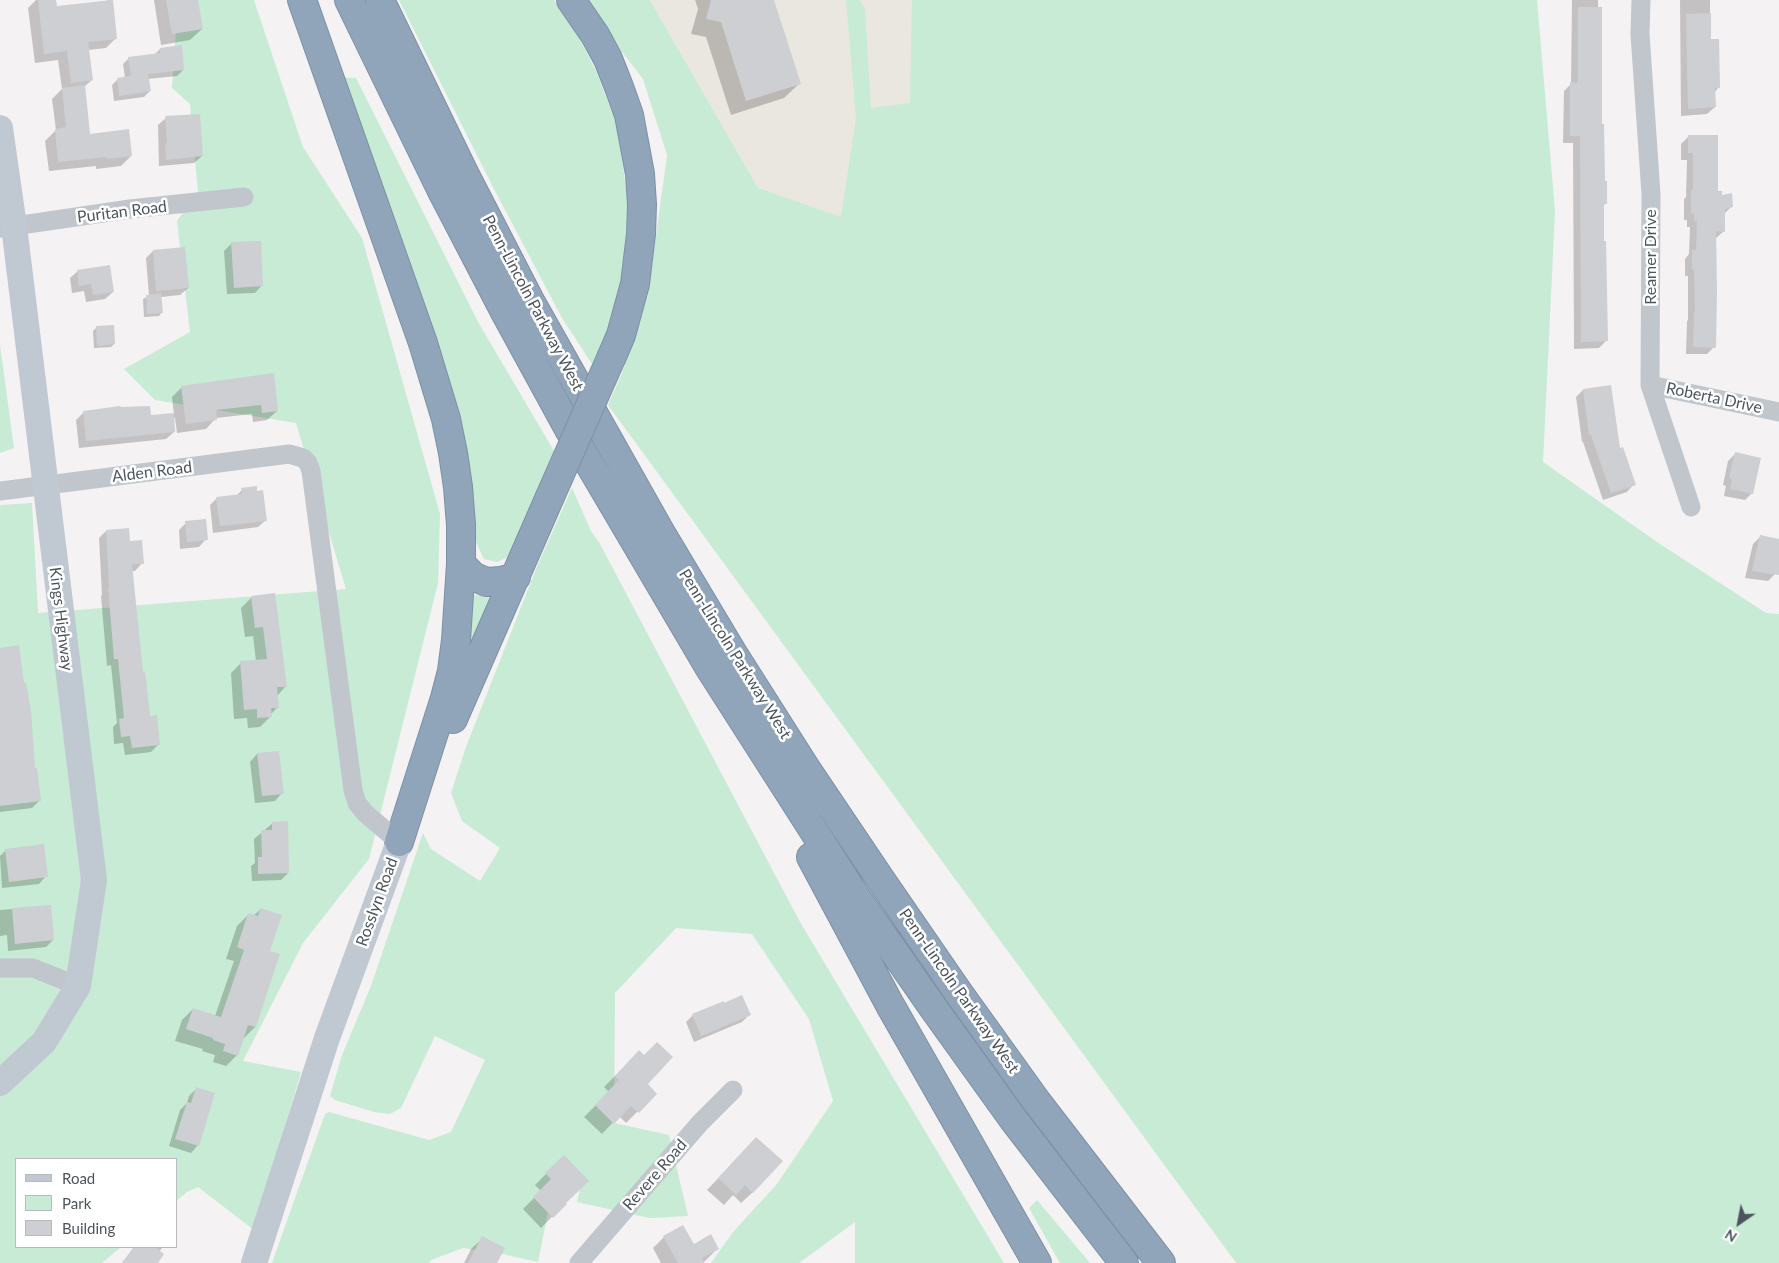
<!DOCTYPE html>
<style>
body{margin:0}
#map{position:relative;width:1779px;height:1263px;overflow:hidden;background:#f4f2f2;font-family:Lato,sans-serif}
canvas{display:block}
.legend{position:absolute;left:15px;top:1158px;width:162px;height:90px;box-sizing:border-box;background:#fff;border:1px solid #b7bbbe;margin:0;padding:6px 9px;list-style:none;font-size:15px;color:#4c555d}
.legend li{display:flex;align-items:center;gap:10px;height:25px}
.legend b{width:25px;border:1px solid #b7bbbe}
.north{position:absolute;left:1714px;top:1198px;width:50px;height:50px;-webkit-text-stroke:4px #fff;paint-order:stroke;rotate:213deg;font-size:14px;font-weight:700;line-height:20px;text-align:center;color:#4c555d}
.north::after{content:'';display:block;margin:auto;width:18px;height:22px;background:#4c555d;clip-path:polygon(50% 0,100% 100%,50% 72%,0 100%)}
</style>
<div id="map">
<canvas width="1779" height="1263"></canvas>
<ul class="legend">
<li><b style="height:6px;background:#c0c9d1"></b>Road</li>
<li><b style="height:14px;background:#c7ebd4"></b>Park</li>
<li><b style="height:14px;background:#cdcfd3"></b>Building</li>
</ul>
<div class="north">N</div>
</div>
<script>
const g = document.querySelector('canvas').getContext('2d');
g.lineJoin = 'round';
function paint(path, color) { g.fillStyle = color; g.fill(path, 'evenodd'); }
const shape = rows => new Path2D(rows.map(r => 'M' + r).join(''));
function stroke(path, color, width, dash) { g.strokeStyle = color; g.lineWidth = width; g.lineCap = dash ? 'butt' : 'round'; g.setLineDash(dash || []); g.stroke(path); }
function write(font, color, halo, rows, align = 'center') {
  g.font = font + ' Lato,sans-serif'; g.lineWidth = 5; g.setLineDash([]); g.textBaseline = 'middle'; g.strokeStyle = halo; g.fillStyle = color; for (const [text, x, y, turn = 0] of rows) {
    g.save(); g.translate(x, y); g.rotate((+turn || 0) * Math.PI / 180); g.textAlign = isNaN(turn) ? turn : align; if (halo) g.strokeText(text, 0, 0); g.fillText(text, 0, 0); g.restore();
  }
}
const commercial = shape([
 [650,0,949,0,934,273,758,188]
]);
const green = shape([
 [178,0,254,0,303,147,362,238,440,514,438,583,369,859,303,943,243,1061,301,1072,254,1230,198,1187,187,1192,176,1201,176,1159,16,1159,16,1247,121,1247,102,1263,0,1263,0,505,32,503,38,613,346,589,296,423,155,400,124,369,190,332,177,221,198,192,190,104,172,88],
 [399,0,554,0,572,24,596,71,617,125,628,202,624,264,616,317,603,340,592,364,562,318,493,187],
 [582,0,650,0,758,188,841,217,856,118,846,0,860,0,865,9,871,108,910,103,912,0,1537,0,1555,211,1543,462,1657,542,1766,613,1779,614,1779,1263,1237,1263,1231,1256,608,405,622,373,648,295,667,155,643,79],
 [338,77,356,78,478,322,554,451,510,556,497,562,484,559,476,542,471,536],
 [0,345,14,448,0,453],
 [572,488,591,531,600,544,800,922,1004,1263,855,1263,855,1222,799,1263,711,1263,733,1232,777,1184,833,1101,809,1019,752,934,676,928,615,993,614,1123,669,1135,688,1216,649,1218,577,1202,580,1189,548,1212,538,1262,502,1254,463,1248,431,1260,429,1263,272,1263,325,1114,329,1112,429,1140,451,1132,485,1060,435,1036,401,1108,390,1114,374,1112,335,1100,330,1096,342,1055,371,986,423,833,431,849,480,881,500,848,462,821,451,793,466,747,536,569],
 [470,594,492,598,468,653],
 [1037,1200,1090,1263,1060,1263,1029,1208]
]);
const shadow = shape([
 [36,0,55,0,56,7,112,0,116,38,106,48,88,50,92,80,84,87,88,135,131,156,121,166,96,169,96,166,49,171,45,141,56,130,52,99,62,89,58,60,35,63,28,8],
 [154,0,197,0,202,29,190,40,161,45],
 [695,0,773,0,800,83,784,98,731,115,706,37,691,34,698,9],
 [1572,0,1598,0,1601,125,1605,204,1603,206,1607,340,1599,348,1574,349,1573,143,1563,143,1564,91,1571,84],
 [1680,0,1710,0,1710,40,1719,87,1714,93,1715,107,1707,114,1681,116],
 [160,49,183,70,177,76,147,79,150,91,144,97,114,101,112,85,118,79,125,78,123,64,129,58,154,55],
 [166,118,202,156,194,163,159,166,158,125],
 [1689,136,1717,192,1731,207,1724,214,1724,231,1715,239,1714,347,1707,354,1686,354,1687,321,1688,320,1688,276,1685,276,1685,259,1689,254,1690,227,1687,227,1687,220,1684,220,1684,199,1686,197,1687,160,1681,160,1681,144],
 [232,243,262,285,255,293,227,294,224,251],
 [153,251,188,288,180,295,161,297,162,312,159,316,144,317,143,299,149,296,146,258],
 [78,271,113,292,105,299,86,302,84,291,72,293,70,278],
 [96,328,114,344,111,347,94,348,93,331],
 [273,374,277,411,267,420,253,422,252,414,216,418,206,429,177,433,175,418,173,418,174,432,166,439,79,448,76,420,83,413,150,416,174,415,172,397,182,387],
 [1610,386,1619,450,1634,484,1627,492,1603,500,1583,442,1582,442,1576,397,1583,390],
 [1735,454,1752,493,1745,500,1724,496,1726,486,1723,485,1728,461],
 [242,490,266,520,258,527,213,533,210,505,217,498,236,496],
 [186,523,206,539,199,547,180,549,179,530],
 [106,531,129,542,142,563,135,571,131,571,142,673,149,717,159,744,151,752,125,755,123,743,114,744,113,727,117,723,111,665,107,666,101,596,102,595,99,538],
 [1761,536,1779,541,1779,557,1775,574,1768,581,1745,578,1753,544],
 [274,594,286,686,277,696,278,707,270,715,270,717,260,727,248,728,247,718,234,719,231,673,241,663,256,661,253,636,245,637,241,608,251,598],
 [0,649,34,770,40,800,32,808,0,812],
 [278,752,282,793,275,801,255,803,250,762,257,754],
 [273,823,288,873,281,880,252,881,251,866,255,863,254,839],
 [6,850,46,876,39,884,2,888,0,856],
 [50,906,53,940,46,947,8,951,7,935,0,936,0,910],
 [261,909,268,952,255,1027,244,1038,237,1055,226,1066,213,1062,215,1055,202,1051,203,1049,175,1041,182,1020,193,1009,215,1016,234,961,226,959,237,926,248,915,253,916],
 [693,1015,749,1015,742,1022,694,1042,686,1022],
 [628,1063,655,1094,626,1123,619,1116,602,1134,584,1117,609,1092,604,1087],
 [197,1088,198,1145,191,1153,169,1146,180,1110,187,1103,189,1096],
 [745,1150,753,1192,741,1203,733,1195,724,1205,707,1190],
 [564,1156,587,1181,541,1228,523,1209,541,1191,535,1185],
 [664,1237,693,1245,717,1249,703,1263,661,1263,653,1248],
 [483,1238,496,1263,464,1263,471,1249],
 [134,1247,163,1247,150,1263,122,1263]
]);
const building = shape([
 [38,0,56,0,57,6,113,0,117,39,88,42,93,80,71,83,67,51,44,54],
 [166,0,198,0,203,29,172,34],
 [711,0,774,0,801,84,746,101,721,22,706,19],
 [1578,7,1602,7,1602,124,1604,124,1605,181,1607,181,1607,204,1604,204,1604,241,1606,241,1608,341,1581,342,1580,136,1570,136,1570,82,1578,83],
 [1711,13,1711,39,1719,39,1720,88,1715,88,1716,107,1688,109,1686,14],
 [182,45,184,70,148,74,151,91,119,96,117,78,131,76,128,57,160,53,160,48],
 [85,85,90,134,129,129,132,156,106,159,106,157,58,162,55,129,66,127,62,88],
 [200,114,203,156,166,160,165,143,167,143,165,116],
 [1688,135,1718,135,1718,191,1722,191,1722,195,1732,193,1733,207,1725,209,1725,232,1716,231,1717,289,1716,348,1693,347,1694,312,1695,312,1694,270,1692,269,1692,250,1696,250,1697,221,1694,221,1694,214,1691,213,1691,190,1693,190,1693,153,1688,153],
 [261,241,263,286,234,288,231,242],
 [185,247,189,288,156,291,153,250],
 [110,265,114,292,93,295,91,284,79,286,77,270],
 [161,293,163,313,147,314,146,295],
 [114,325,115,344,97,346,96,326],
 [274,373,278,411,262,413,261,405,216,410,217,420,186,424,181,386],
 [1611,385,1620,448,1623,447,1636,485,1611,493,1591,435,1589,435,1583,389],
 [120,406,121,407,150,406,151,415,174,413,175,432,86,441,83,411],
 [1735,452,1761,458,1753,494,1730,489,1732,479,1729,478],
 [257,486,257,491,263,490,267,521,220,526,216,497,242,494,241,488],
 [206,519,208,540,187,542,185,521],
 [129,528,130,541,142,540,144,564,132,564,143,672,145,671,150,716,157,715,160,745,132,748,130,736,121,737,119,719,124,718,118,659,114,659,108,587,109,587,106,530],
 [1760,535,1779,539,1779,575,1752,571],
 [275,593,287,687,277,687,279,708,271,708,272,717,257,718,257,709,244,710,240,661,267,659,263,627,255,628,251,596],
 [19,645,24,683,26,683,31,711,35,768,37,768,41,801,0,806,0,648],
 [279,751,284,794,262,796,257,753],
 [288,821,289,873,258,874,258,857,262,857,261,830,272,830,272,822],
 [44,844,48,877,9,882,5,849],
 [51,905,54,940,15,944,12,908],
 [260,908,282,915,270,951,280,954,256,1027,248,1025,238,1056,223,1051,225,1044,213,1040,213,1038,186,1029,193,1008,221,1017,244,950,237,947,248,913,258,916],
 [742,995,751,1015,701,1036,692,1014,724,1001,724,1003],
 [657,1042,673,1057,648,1084,657,1094,639,1113,631,1106,614,1124,595,1105,619,1080,615,1076,639,1050,644,1055],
 [196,1087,215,1093,199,1146,175,1139,187,1102,191,1103],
 [756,1137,783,1161,753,1193,745,1185,736,1195,718,1178],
 [564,1155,589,1181,566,1203,567,1204,553,1218,533,1197,551,1179,545,1173],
 [683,1225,694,1244,711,1234,719,1249,702,1258,704,1263,678,1263,663,1236],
 [482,1236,505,1248,497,1263,468,1263],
 [135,1247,155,1247,164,1254,158,1263,122,1263]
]);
const street = shape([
 [1641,0,1640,34,1651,194,1650,385,1691,507],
 [0,228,130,209,244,197],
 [1650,385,1779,412],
 [0,491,289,454,303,458,308,463,311,471,353,790,357,803,365,813,399,842],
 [0,968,33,968,78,986],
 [579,1263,700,1123,733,1090]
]);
const secondary = shape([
 [0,128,14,226,94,880,78,986,44,1042,0,1083],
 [254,1263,327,1038,399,842]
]);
const highway = shape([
 [302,0,423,343,446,419,453,453,458,487,461,525,461,564,456,640,452,671,445,698,399,842],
 [349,0,441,189,505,312,570,431,709,667,856,897,934,1009,1013,1119,1124,1263],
 [380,0,466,177,529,299,662,535,732,652,805,767,881,880,958,992,1037,1102,1161,1263],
 [571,0,595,35,608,59,619,87,629,115,640,174,642,205,641,234,635,284,621,335,612,356],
 [461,564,473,576,486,582,501,581,516,577],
 [453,719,549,499],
 [811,857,890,1005,1037,1263]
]);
const highwayBridge = shape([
 [549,499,612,356]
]);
const streetNames = [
 ["Puritan Road",122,212,-7],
 ["Reamer Drive",1651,257,-90],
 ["Penn-Lincoln Parkway West",533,303,62],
 ["Roberta Drive",1714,398,12],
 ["Alden Road",152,472,-7],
 ["Kings Highway",61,619,83],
 ["Penn-Lincoln Parkway West",735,654,58],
 ["Rosslyn Road",377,902,-70],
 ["Penn-Lincoln Parkway West",959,991,55],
 ["Revere Road",655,1175,-49]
];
paint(commercial, '#eae7e0');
paint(green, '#c7ebd4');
paint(shadow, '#0003');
paint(building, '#cdcfd3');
stroke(highway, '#7c91a6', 30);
stroke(street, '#c0c6cc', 19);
stroke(secondary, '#c0c9d1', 26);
stroke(highway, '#90a5ba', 28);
stroke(highwayBridge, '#7c91a6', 30, []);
stroke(highwayBridge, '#90a5ba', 28);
write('16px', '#4c555d', '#fff', streetNames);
</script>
